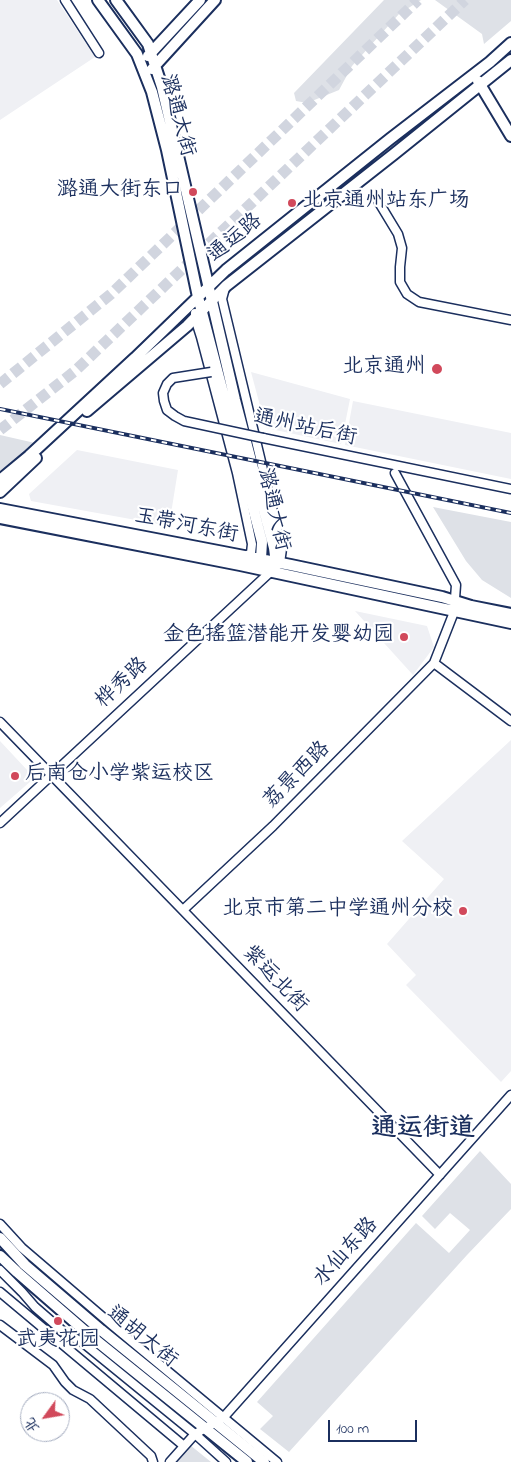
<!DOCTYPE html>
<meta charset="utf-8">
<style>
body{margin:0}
#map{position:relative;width:511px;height:1462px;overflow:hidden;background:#fff;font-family:"Indie Flower","LXGW WenKai TC",sans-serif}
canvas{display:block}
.north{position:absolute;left:20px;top:1392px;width:50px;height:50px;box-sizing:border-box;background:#fff;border:1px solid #a4acbf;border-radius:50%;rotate:238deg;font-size:14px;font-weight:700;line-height:20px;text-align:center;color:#1b2f5e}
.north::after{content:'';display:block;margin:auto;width:18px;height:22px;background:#d1495b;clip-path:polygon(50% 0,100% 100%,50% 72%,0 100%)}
.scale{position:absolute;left:328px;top:1420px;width:89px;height:22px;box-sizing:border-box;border:2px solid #1b2f5e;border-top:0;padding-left:6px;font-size:15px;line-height:18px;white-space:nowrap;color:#1b2f5e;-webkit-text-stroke:4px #fff;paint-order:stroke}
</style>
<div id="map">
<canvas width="511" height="1462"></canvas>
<div class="north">北</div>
<div class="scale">100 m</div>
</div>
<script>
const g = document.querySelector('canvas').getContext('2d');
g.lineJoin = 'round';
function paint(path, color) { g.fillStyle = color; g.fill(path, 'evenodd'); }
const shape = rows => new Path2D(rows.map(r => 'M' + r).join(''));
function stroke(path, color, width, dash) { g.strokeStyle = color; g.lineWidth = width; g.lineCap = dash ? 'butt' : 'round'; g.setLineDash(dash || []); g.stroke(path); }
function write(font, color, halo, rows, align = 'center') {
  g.font = font + ' "Indie Flower","LXGW WenKai TC",sans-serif'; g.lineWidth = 4.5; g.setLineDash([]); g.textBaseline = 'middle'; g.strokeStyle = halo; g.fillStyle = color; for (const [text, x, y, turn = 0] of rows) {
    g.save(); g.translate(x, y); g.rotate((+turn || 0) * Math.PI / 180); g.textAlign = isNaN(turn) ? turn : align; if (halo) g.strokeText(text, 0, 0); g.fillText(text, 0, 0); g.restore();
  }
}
const built = shape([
 [0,0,57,0,95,57,0,120],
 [251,372,350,399,341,444,266,428],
 [353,401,511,433,511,479,345,445],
 [77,450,178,470,169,526,31,501,29,494],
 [355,611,427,626,434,647,413,675],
 [511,740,511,1071,501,1082,406,985,416,975,387,944,444,879,402,841],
 [0,741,28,771,31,781,0,808]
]);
const green = shape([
 [384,0,421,0,399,14,352,66,339,90,307,103,296,101,294,93],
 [435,0,511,0,511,21,484,44,482,34],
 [0,435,35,443,0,471],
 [433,507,511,522,511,598,482,580,466,561],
 [480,1151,511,1184,511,1209,467,1255,289,1452,260,1429,273,1416,257,1402,416,1223,449,1253,470,1230,450,1213,435,1229,422,1216],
 [190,1445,211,1462,175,1462]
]);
const highwayTunnel = shape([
 [0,384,111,294,418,0],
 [0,430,75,371,465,0]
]);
const minor = shape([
 [65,0,99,53],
 [375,196,398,234,402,248,400,267,400,282,407,294,419,302,511,320],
 [195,313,195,318,201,337,237,473,252,544,251,553,244,557],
 [263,438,511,489],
 [434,663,511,721],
 [0,722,440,1175],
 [0,823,280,563,282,549,222,299,225,288],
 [183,910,273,826,434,663,454,612,456,585,395,473],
 [0,1224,22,1248,112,1325,277,1462],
 [0,1270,22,1292,35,1307,65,1333,82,1342,195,1434,226,1462],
 [0,1292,184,1446],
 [0,1325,53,1365,65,1382,73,1390,90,1399,151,1456,153,1462],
 [170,1462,195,1434,223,1418,511,1095]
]);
const major = shape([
 [98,0,137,54,152,92,167,150,198,297,262,542,261,559,272,572,276,563,274,548,235,400,162,87,148,44,116,0],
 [148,56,200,0],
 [152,69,215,0],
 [478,81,511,136],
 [87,411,187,326,226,286,394,154,511,60],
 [0,480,29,456,135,358,226,270,390,139,490,62,511,43],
 [0,492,36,458],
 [0,509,291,565,442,597,471,606,511,614],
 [0,518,240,565,511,623],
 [0,1238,25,1265,101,1330,264,1462],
 [0,1256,17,1272,93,1338,247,1462]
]);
const rail = shape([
 [0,409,511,513]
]);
const minorBridge = shape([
 [211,372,173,378,167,384,163,393,164,401,167,410,175,416,184,421,263,438]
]);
const markers = [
 [193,192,5,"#d1495b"],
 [292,203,5,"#d1495b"],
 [437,369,6,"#d1495b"],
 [404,637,5,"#d1495b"],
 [15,776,5,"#d1495b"],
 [463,911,5,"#d1495b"],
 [58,1321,5,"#d1495b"]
];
const streetNames = [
 ["潞通大街",176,116,75],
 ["通运路",236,239,-40],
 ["通州站后街",305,429,12],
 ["潞通大街",272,510,77],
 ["玉带河东街",186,527,11],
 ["桦秀路",123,684,-43],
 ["荔景西路",298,776,-45],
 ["紫运北街",274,980,46],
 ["水仙东路",347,1253,-48],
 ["通胡大街",141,1338,39]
];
const poiNames = [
 ["潞通大街东口",183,192],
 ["北京通州站东广场",302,203,"left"],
 ["北京通州",426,369],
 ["金色摇篮潜能开发婴幼园",394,637],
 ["后南仓小学紫运校区",25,776,"left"],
 ["北京市第二中学通州分校",453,911],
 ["武夷花园",58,1342,"center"]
];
const districtNames = [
 ["通运街道",423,1131]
];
paint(built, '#eff0f4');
paint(green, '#dee1e7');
stroke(highwayTunnel, '#d1d5df', 11, [11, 5.5]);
stroke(minor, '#1b2f5e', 11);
stroke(major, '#1b2f5e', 14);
stroke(minor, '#fff', 8);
stroke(major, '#fff', 10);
stroke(rail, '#1b2f5e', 4);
stroke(rail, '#fff', 2, [5.5]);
stroke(minorBridge, '#1b2f5e', 11, []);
stroke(minorBridge, '#fff', 8);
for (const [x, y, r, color] of markers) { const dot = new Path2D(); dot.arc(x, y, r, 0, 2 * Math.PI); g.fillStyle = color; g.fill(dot); stroke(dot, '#fff', 2); }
write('21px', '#1b2f5e', '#fff', streetNames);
write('21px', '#1b2f5e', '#fff', poiNames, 'right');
write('bold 26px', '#1b2f5e', '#fff', districtNames);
</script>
